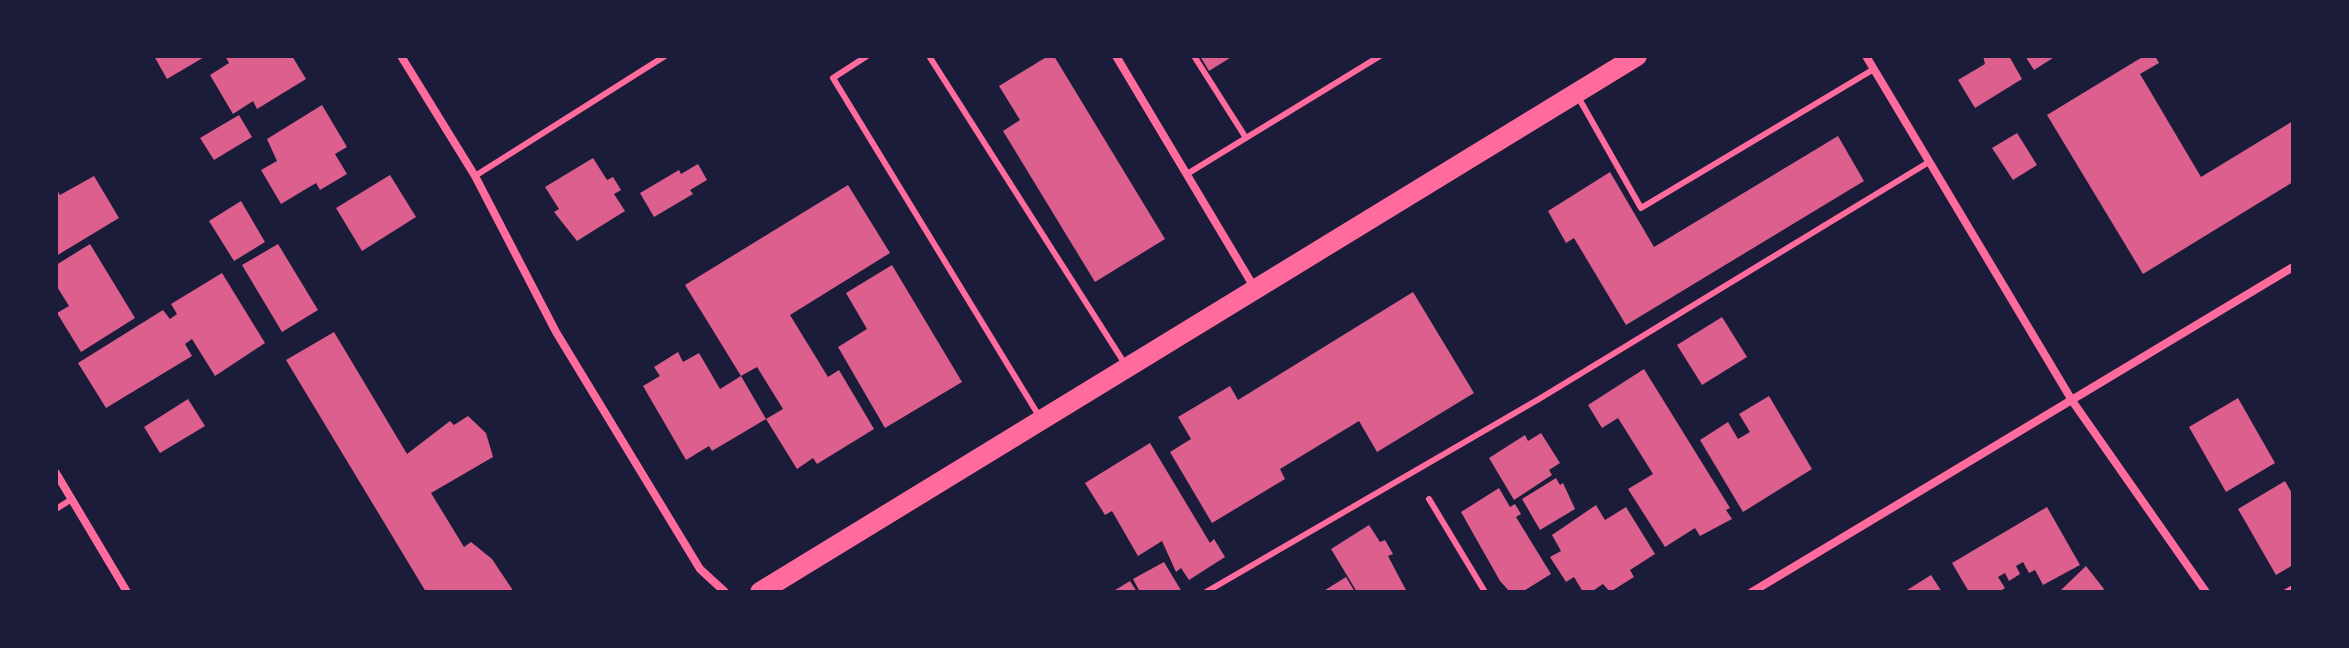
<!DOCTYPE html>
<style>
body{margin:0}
#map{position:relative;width:2349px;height:648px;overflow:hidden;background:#1b1b3a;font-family:"Playfair Display",serif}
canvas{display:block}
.frame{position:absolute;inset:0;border:58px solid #1b1b3a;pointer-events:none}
</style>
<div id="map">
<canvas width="2349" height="648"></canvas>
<div class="frame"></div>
</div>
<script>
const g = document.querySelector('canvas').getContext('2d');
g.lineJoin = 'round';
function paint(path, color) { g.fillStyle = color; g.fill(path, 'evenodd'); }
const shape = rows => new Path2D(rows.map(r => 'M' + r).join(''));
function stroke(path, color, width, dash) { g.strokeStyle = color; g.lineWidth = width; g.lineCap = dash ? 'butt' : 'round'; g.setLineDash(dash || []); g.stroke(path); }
const building = shape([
 [154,56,206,56,167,79],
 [225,56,292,56,306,79,257,109,253,101,233,114,210,75,229,63],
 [1048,56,1054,56,1165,239,1095,282,1003,131,1020,120,999,86],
 [1200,56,1233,56,1209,71],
 [1983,56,2009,56,2022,79,1975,108,1958,80,1985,64],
 [2025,56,2056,56,2034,70],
 [2144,56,2155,56,2159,63,2140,74,2201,177,2293,121,2293,182,2143,274,2047,115],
 [322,105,347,147,335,154,347,174,320,190,316,183,281,204,261,170,277,161,267,139],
 [239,115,252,137,214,160,200,138],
 [2017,133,2037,165,2013,180,1992,148],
 [1838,136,1864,181,1626,325,1574,238,1566,243,1548,211,1610,172,1654,247],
 [593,158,607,180,613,177,621,190,614,194,625,211,577,241,554,212,559,209,545,187],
 [698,164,707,180,690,190,693,194,654,217,640,193,679,170,681,174],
 [390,175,416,217,362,251,336,208],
 [94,176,119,218,56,256,56,188,60,195],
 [848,185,890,253,790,315,828,377,839,370,874,429,817,464,813,458,797,469,766,419,783,409,757,367,741,376,685,285],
 [241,201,265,242,234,261,209,221],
 [90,244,135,318,81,352,57,313,69,306,56,285,56,265],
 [278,244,318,310,282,332,242,265],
 [892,265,962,382,885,428,838,347,867,329,846,293],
 [222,273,265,343,215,376,192,339,185,344,192,356,106,408,78,363,163,310,170,319,177,314,171,304],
 [1413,292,1474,393,1377,452,1359,421,1280,469,1285,479,1212,523,1170,452,1191,439,1178,417,1230,386,1238,400],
 [1722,317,1747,357,1702,385,1677,345],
 [334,332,407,454,450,421,454,425,468,416,486,433,493,457,431,493,464,547,471,542,492,559,514,592,426,592,286,360],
 [678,352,683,362,699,353,720,389,741,376,766,419,712,451,709,446,686,460,643,386,660,376,654,367],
 [1644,369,1730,508,1726,510,1732,519,1700,536,1695,528,1665,547,1628,489,1653,474,1618,418,1602,428,1588,405],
 [1769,396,1812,469,1743,512,1700,440,1728,422,1738,439,1750,432,1739,414],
 [2238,398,2275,463,2226,492,2189,427],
 [188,399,205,426,160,453,144,427],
 [1541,433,1560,463,1549,470,1552,475,1514,500,1489,458,1525,435,1528,441],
 [1150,443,1210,543,1214,539,1225,557,1189,580,1181,568,1176,572,1162,541,1138,556,1112,511,1105,515,1085,483],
 [1556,478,1560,485,1563,483,1575,509,1540,530,1522,499],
 [2285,481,2293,495,2293,565,2276,575,2238,509],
 [1499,488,1510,507,1515,504,1521,514,1516,517,1551,574,1522,592,1510,592,1500,581,1461,512],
 [1596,505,1605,520,1626,507,1655,554,1630,570,1634,577,1610,592,1603,584,1591,592,1583,592,1574,577,1566,582,1550,557,1561,551,1552,535],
 [2047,507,2080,565,2043,585,2035,570,2029,573,2023,562,2016,566,2020,574,2009,581,2005,573,1998,577,2005,588,1999,592,1969,592,1952,563],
 [1369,525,1380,542,1385,540,1393,554,1388,556,1407,592,1357,592,1331,549],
 [1164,562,1182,592,1140,592,1133,579],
 [2086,566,2104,589,2101,592,2059,592],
 [1931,575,1942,592,1904,592],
 [1346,577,1355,592,1322,592],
 [1130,581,1137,592,1112,592]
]);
const service = shape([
 [867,56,833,78,1039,416],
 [929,56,1125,364],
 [1194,56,1246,138],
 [1577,95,1641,208,1874,69],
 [1187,174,1380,56],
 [475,176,665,56],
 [1429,499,1485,592],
 [56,509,72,499],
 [1206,592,1539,399,1929,162],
 [2286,592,2293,588]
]);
const minor = shape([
 [401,56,475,176,556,332,700,569,725,592],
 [1116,56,1254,287],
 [1866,56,2073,402,2206,592],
 [56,473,127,592],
 [1752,592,2293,267]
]);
const primary = shape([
 [760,592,1637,56]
]);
paint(building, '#dd5f8e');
stroke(service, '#ff6b9d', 6);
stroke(minor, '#ff6b9d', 8);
stroke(primary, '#ff6b9d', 20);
</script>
